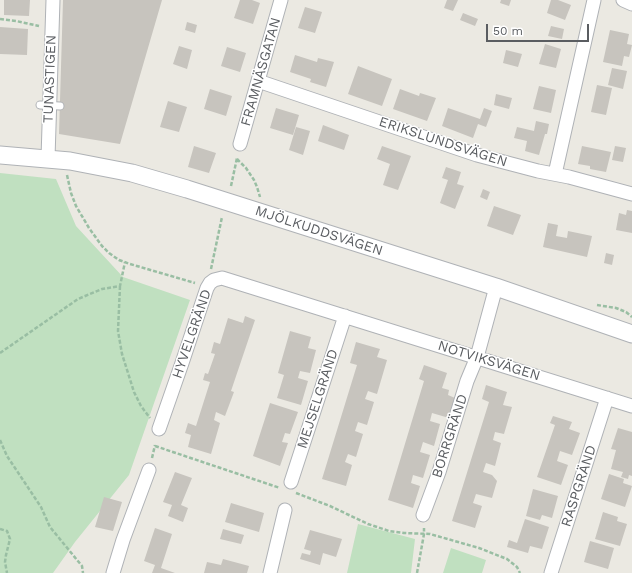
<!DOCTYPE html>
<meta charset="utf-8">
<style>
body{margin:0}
#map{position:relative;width:632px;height:573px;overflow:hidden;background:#ebe9e2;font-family:"Work Sans",sans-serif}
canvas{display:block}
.scale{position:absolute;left:486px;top:24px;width:103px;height:18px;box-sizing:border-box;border:2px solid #5a5d61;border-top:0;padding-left:5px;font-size:12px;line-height:14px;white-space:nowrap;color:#5a5d61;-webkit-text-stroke:3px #fff;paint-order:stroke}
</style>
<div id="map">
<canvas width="632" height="573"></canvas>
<div class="scale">50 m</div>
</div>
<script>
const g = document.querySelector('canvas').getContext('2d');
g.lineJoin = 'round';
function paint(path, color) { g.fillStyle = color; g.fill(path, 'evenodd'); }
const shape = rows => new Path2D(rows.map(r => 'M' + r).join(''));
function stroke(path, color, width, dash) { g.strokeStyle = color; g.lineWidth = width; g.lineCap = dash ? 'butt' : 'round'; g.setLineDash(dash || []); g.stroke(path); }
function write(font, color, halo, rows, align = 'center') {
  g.font = font + ' "Work Sans",sans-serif'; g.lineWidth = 3; g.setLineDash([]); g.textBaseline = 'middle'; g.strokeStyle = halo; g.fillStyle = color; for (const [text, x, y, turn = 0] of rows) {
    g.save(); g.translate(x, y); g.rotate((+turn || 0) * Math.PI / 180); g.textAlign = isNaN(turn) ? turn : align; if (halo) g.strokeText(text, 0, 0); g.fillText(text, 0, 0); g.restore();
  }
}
const green = shape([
 [0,173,56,179,76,226,123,277,190,300,129,475,75,542,53,573,0,573],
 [358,524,415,539,411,573,347,573],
 [451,548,486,560,482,573,443,573]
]);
const building = shape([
 [4,0,30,0,29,16,4,15],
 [63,0,162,0,120,144,59,134],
 [240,0,252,0,260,3,253,24,234,18],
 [447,0,458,0,453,11,444,8],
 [501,0,511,0,509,6,500,3],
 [551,0,558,0,571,5,565,20,547,13],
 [305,7,322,12,315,33,298,28],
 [463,13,478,19,475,26,460,20],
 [187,22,197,25,195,33,185,30],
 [551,26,564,29,562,39,548,36],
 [0,27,28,29,27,55,0,54],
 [610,30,629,34,627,44,632,45,629,57,624,56,622,66,603,62],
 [545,44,561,49,556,68,539,64],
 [179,46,192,50,187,69,173,64],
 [227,47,246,53,240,72,221,66],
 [506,50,522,54,518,67,503,63],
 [295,55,317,62,318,58,334,62,326,87,310,82,311,79,290,72],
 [358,66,392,79,382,106,348,94],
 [612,68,627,71,623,89,608,85],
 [597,85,612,88,606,115,591,112],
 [539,86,556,90,551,113,533,109],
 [210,89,232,96,226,116,204,109],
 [400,89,419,96,420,93,436,98,427,121,393,109],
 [496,94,512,98,509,109,494,105],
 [168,101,187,107,179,132,160,127],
 [276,108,299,115,293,135,270,128],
 [448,108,480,119,484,108,492,111,486,127,478,124,473,138,442,126],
 [536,121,549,124,547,134,545,134,539,155,525,151,527,141,514,138,517,127,534,131],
 [323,125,349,135,344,150,318,141],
 [296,127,310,131,303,155,289,150],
 [194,146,216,153,209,173,188,167],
 [382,146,411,156,398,190,383,185,390,164,377,159],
 [582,146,611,152,606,172,590,169,590,166,578,164],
 [615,146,626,148,623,162,612,160],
 [446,167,461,172,457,184,464,186,455,209,440,203,448,180,442,178],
 [483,189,490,192,487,200,480,197],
 [494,206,521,215,513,235,487,226],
 [627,210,632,211,632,233,616,230,619,213,626,215],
 [548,223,558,225,556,236,567,238,568,231,592,236,587,257,543,247],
 [606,253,614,255,612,265,604,263],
 [245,316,255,320,231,391,234,392,225,416,216,412,214,420,220,423,211,454,188,447,191,435,185,433,188,423,196,426,210,382,203,380,205,373,208,374,215,354,211,353,214,342,220,344,228,318,243,323],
 [290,331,311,337,308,348,316,350,310,373,300,371,298,378,308,381,301,405,277,398,284,375,278,373],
 [356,342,380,349,377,357,387,360,377,394,368,391,365,399,374,402,367,425,358,422,355,431,363,434,356,457,348,454,345,462,352,465,346,486,322,479,357,365,350,363],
 [424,365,447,373,442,388,449,390,448,395,455,398,449,418,432,413,430,421,440,424,434,446,423,442,420,452,430,455,423,478,413,475,411,483,420,486,413,508,388,500,424,381,419,379],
 [486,385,507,392,503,405,512,407,504,434,495,432,493,440,501,443,495,466,486,463,483,472,492,475,497,481,492,498,476,494,473,503,482,506,475,528,452,521,489,402,482,399],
 [270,403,298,412,290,434,285,433,282,442,288,443,280,466,253,456],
 [553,416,572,422,569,429,580,433,572,455,560,451,557,461,568,465,561,485,537,477,555,425,550,423],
 [618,428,632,432,632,476,629,475,628,479,621,477,623,472,611,469,616,450,611,449],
 [175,472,192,478,181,505,188,508,183,522,168,516,172,505,163,502],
 [609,474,624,479,623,483,632,486,625,507,601,499],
 [533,489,558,496,552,518,542,515,540,520,526,516],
 [104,497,122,502,113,531,95,527],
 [231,503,264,513,259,532,225,522],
 [603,512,618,517,617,521,627,524,620,546,595,539],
 [525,519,549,527,542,549,530,546,528,553,507,547,509,540,517,543],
 [155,528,172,534,161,568,175,573,152,573,155,565,144,561],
 [223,529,244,535,241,544,220,539],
 [310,530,342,539,336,557,323,553,320,565,300,559,302,553,310,555,311,551,304,549],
 [590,541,614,548,608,569,584,562],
 [223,559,249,566,247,573,204,573,207,562,221,565]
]);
const path = shape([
 [0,19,16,21,39,26],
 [237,159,246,168,254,180,257,187,260,197],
 [67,175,71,193,76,206,89,228,102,246,109,253,119,260,130,264,195,283],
 [231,186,237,158],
 [211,269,222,217],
 [120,286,118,331,122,354,134,392,141,406,150,418],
 [597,305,616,308,626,312,632,317],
 [0,353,78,299,102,289,120,286,125,262],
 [0,440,7,456,41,507,50,527,82,566,83,573],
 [155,446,280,488],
 [152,458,155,445],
 [296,493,330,506,368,524,389,531,404,533,430,534,479,548,507,559,517,567,520,573],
 [0,529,7,531,10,539,6,555,5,562,7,573],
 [417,573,424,534,424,528]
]);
const service = shape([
 [40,105,60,106]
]);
const minor = shape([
 [623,0,632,4],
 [258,81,477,155,538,171,569,177,632,194],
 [240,144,281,0],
 [48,158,53,0],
 [555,174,594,0],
 [159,429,182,363,207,288,210,283,214,280,222,278,632,406],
 [291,482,345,316],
 [423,515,439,472,467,381,477,357,496,287],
 [113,573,123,540,149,470],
 [270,573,285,510],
 [551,573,607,398]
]);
const tertiary = shape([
 [0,155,70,161,132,173,187,189,496,287,632,334]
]);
const streetNames = [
 ["FRAMNÄSGATAN",261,72,-74],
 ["TUNASTIGEN",50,79,-88],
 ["ERIKSLUNDSVÄGEN",443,142,18],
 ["MJÖLKUDDSVÄGEN",319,231,18],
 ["HYVELGRÄND",192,334,-71],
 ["NOTVIKSVÄGEN",489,361,17],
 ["MEJSELGRÄND",318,399,-72],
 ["BORRGRÄND",450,436,-72],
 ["RASPGRÄND",579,486,-72]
];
paint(green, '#c0e0c0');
paint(building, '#c7c4be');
stroke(service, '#afb2b6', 9);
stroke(minor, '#afb2b6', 15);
stroke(tertiary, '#afb2b6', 19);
stroke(path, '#99bea3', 2.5, [4, 2]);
stroke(service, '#fff', 7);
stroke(minor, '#fff', 13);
stroke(tertiary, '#fff', 17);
write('14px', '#5a5d61', '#fff', streetNames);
</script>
